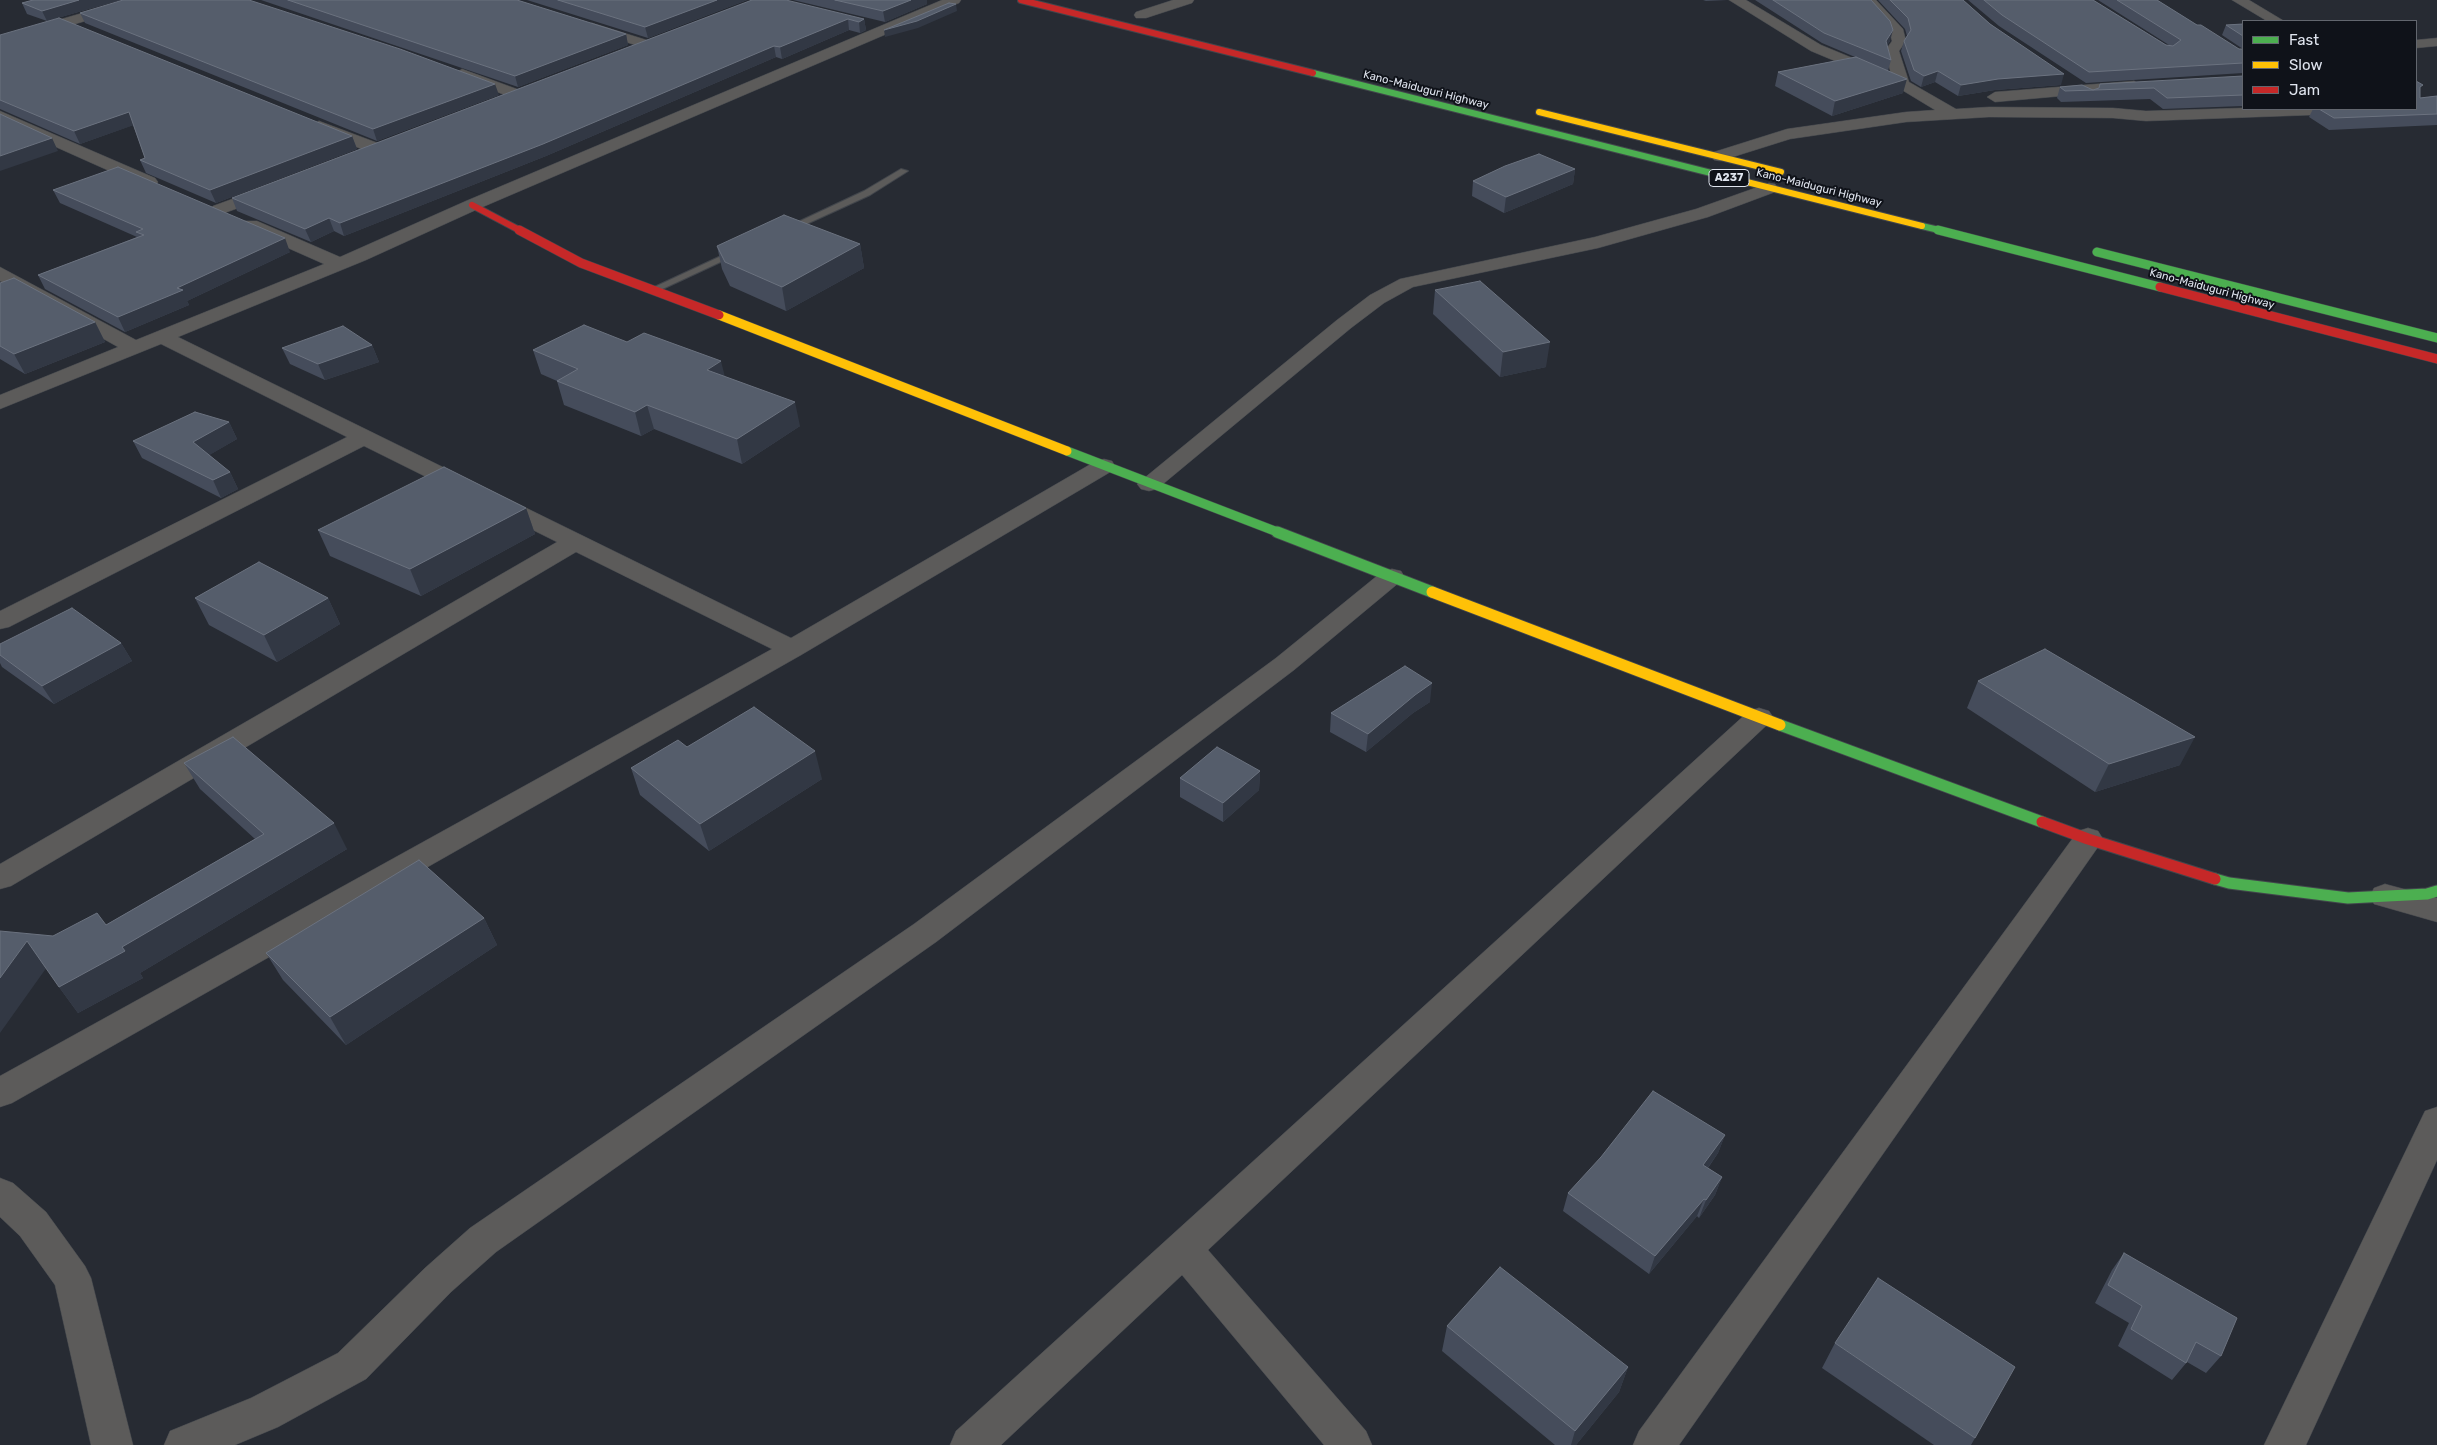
<!DOCTYPE html>
<style>
body{margin:0}
#map{position:relative;width:2437px;height:1445px;overflow:hidden;background:#272b33;font-family:Rubik,sans-serif}
canvas{display:block}
.legend{position:absolute;left:2242px;top:20px;width:175px;height:90px;box-sizing:border-box;background:#0f1219;border:1px solid #62666e;margin:0;padding:6px 9px;list-style:none;font-size:15px;color:#dfe4ee}
.legend li{display:flex;align-items:center;gap:10px;height:25px}
.legend b{width:25px;border:1px solid #62666e}
</style>
<div id="map">
<canvas width="2437" height="1445"></canvas>
<ul class="legend">
<li><b style="height:6px;background:#4caf50"></b>Fast</li>
<li><b style="height:6px;background:#ffc107"></b>Slow</li>
<li><b style="height:6px;background:#c62828"></b>Jam</li>
</ul>
</div>
<script>
const g = document.querySelector('canvas').getContext('2d');
g.lineJoin = 'round';
const shape = rows => new Path2D(rows.map(r => 'M' + r).join(''));
function stroke(path, color, width, dash) { g.strokeStyle = color; g.lineWidth = width; g.lineCap = dash ? 'butt' : 'round'; g.setLineDash(dash || []); g.stroke(path); }
function paint(path, color) { g.fillStyle = color; g.fill(path, 'evenodd'); }
function write(font, color, halo, rows, align = 'center') {
  g.font = font + ' Rubik,sans-serif'; g.lineWidth = 4; g.setLineDash([]); g.textBaseline = 'middle'; g.strokeStyle = halo; g.fillStyle = color; for (const [text, x, y, turn = 0] of rows) {
    g.save(); g.translate(x, y); g.rotate((+turn || 0) * Math.PI / 180); g.textAlign = isNaN(turn) ? turn : align; if (halo) g.strokeText(text, 0, 0); g.fillText(text, 0, 0); g.restore();
  }
}
const lane = shape([
 [901,169,908,171,870,195,789,232,781,230,864,191,901,169],
 [734,250,742,252,656,292,648,290,734,250]
]);
const street = shape([
 [127,0,149,0,147,3,0,46,0,37,127,0],
 [942,0,961,0,959,3,478,209,366,260,178,337,791,638,1096,461,1104,459,1112,461,1115,466,1112,471,801,655,12,1103,0,1107,0,1076,772,649,576,552,11,886,0,889,0,864,557,542,364,446,9,627,0,629,0,611,347,437,161,344,0,409,0,395,118,347,0,281,0,267,136,340,324,264,245,229,242,225,245,221,257,221,340,257,466,201,942,0],
 [1173,0,1194,0,1192,3,1146,18,1136,18,1134,15,1136,12,1173,0],
 [1729,0,1746,0,1821,45,1891,74,1885,51,1892,41,1889,30,1861,0,1876,0,1903,29,1906,41,1899,51,1909,82,1956,109,1989,107,2113,108,2146,111,2243,108,2347,109,2339,114,2146,121,2113,118,1989,117,1906,122,1790,139,1720,161,1714,160,1712,156,1714,152,1787,129,1906,112,1935,110,1897,87,1811,51,1729,0],
 [2232,0,2249,0,2284,21,2267,21,2232,0],
 [592,23,653,42,655,45,648,49,587,30,585,27,587,24,592,23],
 [2437,38,2437,46,2416,48,2416,40,2437,38],
 [462,69,525,92,527,95,519,100,513,98,457,77,454,74,462,69],
 [2134,81,2142,86,2140,89,1995,102,1987,97,1995,92,2134,81],
 [0,111,155,178,158,182,155,186,149,187,143,186,0,122,0,111],
 [319,121,383,145,385,149,383,153,371,153,313,129,311,126,319,121],
 [1769,183,1775,184,1778,188,1775,192,1708,217,1598,248,1413,287,1384,303,1351,328,1157,489,1149,491,1141,489,1137,484,1337,320,1370,295,1400,279,1595,237,1696,209,1769,183],
 [268,186,274,187,277,191,274,195,219,215,213,214,210,210,213,206,268,186],
 [1392,569,1401,571,1404,576,1401,581,1294,670,936,942,496,1252,451,1292,366,1379,278,1427,235,1445,164,1445,170,1431,251,1398,338,1353,425,1268,470,1228,914,924,1276,658,1383,571,1392,569],
 [1759,708,1769,711,1773,717,1769,723,1208,1250,1366,1431,1372,1445,1324,1445,1182,1275,1001,1445,950,1445,956,1431,1749,711,1759,708],
 [2088,828,2098,831,2103,839,2098,847,1679,1445,1633,1445,1639,1431,2078,831,2088,828],
 [2385,884,2437,898,2437,922,2374,904,2370,896,2374,888,2385,884],
 [2437,1107,2437,1160,2306,1445,2264,1445,2425,1111,2437,1107],
 [0,1178,13,1183,46,1212,85,1266,91,1278,133,1445,91,1445,55,1285,20,1236,0,1217,0,1178]
]);
const fastFar2 = shape([
 [1313,73,1731,178],
 [1922,226,1943,231]
]);
const fastFar1 = shape([
 [1938,230,2160,287],
 [2097,252,2437,338],
 [1067,451,1280,533]
]);
const fast = shape([
 [1277,532,1432,592],
 [1780,725,2042,822],
 [2215,879,2229,883,2348,898,2427,894,2437,891]
]);
const slowFar2 = shape([
 [1539,112,1781,172],
 [1731,178,1922,226]
]);
const slowFar1 = shape([
 [719,315,1067,451]
]);
const slow = shape([
 [1432,592,1780,725]
]);
const jamFar2 = shape([
 [1021,0,1313,73],
 [472,205,521,231]
]);
const jamFar1 = shape([
 [519,230,581,263,719,315],
 [2160,287,2437,359]
]);
const jam = shape([
 [2042,822,2088,839,2215,879]
]);
const wall = shape([
 [33,0,120,0,47,21,27,14,22,3],
 [261,0,517,0,626,34,628,45,518,87],
 [527,0,747,0,648,38],
 [752,0,864,19,866,30,860,33,849,30,782,59,776,57,546,156,344,236,334,231,311,242,237,211,232,198],
 [793,0,927,0,927,4,885,22],
 [1703,0,1727,0,1706,1],
 [1755,0,1871,0,1890,41,1887,45,1891,60,1888,71,1903,93,1832,116,1775,86,1778,72,1855,57,1822,43],
 [1878,0,1963,0,2061,85,1995,90,1958,96,1935,82,1921,87,1911,81,1901,51,1904,41,1907,36,1905,29],
 [1968,0,2093,0,2166,45,2169,45,2098,0,2157,0,2197,25,2239,49,2243,49,2243,73,2086,83,1999,26],
 [80,13,499,95,377,141,85,23],
 [2243,24,2243,49,2222,35,2226,25],
 [0,35,352,136,357,149,216,203,146,173,140,160,145,158,133,125,80,144,0,109],
 [2243,76,2243,106,2163,109,2150,99,2061,102,2057,98,2060,87,2093,90],
 [2420,91,2420,98,2437,96,2437,125,2329,130,2309,117,2313,109,2416,109],
 [1575,169,1573,184,1504,213,1472,196,1473,181],
 [53,190,290,252,187,301,189,305,125,332,45,289,38,275,137,237,60,203],
 [860,244,864,268,786,311,730,286,722,269,717,246],
 [0,283,95,322,105,342,25,374,0,359],
 [1435,290,1546,367,1500,377,1433,314],
 [627,342,724,376,800,426,742,464,654,429,641,436,564,405,557,381,541,374,533,350],
 [372,345,379,362,325,380,290,364,282,348],
 [229,422,237,439,209,455,230,472,238,489,221,498,142,458,133,441],
 [526,508,535,534,421,596,330,556,318,530],
 [195,598,328,598,340,624,277,662,209,625],
 [121,643,132,661,54,704,2,667,0,663,0,644],
 [1978,681,2180,765,2095,792,1967,708],
 [1430,702,1413,713,1366,752,1330,732,1331,713],
 [687,747,822,779,709,851,640,795,631,768],
 [184,763,347,849,140,973,143,978,78,1013,59,987,53,936,106,925,255,839,200,789],
 [1260,771,1259,790,1223,822,1180,797,1180,778],
 [484,918,497,945,346,1045,283,980,266,953],
 [1725,1135,1718,1153,1708,1168,1722,1177,1715,1195,1699,1218,1697,1216,1649,1274,1563,1211,1568,1193],
 [2124,1253,2221,1356,2206,1373,2187,1362,2172,1380,2118,1346,2129,1323,2095,1303,2112,1270],
 [1447,1326,1628,1367,1619,1392,1576,1445,1555,1445,1442,1351],
 [1835,1343,1975,1438,1971,1445,1934,1445,1822,1368]
]);
const shadedWall = shape([
 [79,0,120,0,47,21,42,11],
 [717,0,747,0,648,38,645,27],
 [911,0,927,0,927,4,885,22,883,11],
 [956,4,957,11,918,28,885,37,884,30],
 [848,19,849,30,782,59,780,47],
 [864,19,866,30,860,33,859,22],
 [1893,30,1890,41,1883,51,1886,41],
 [626,34,628,45,518,87,515,76],
 [774,46,776,57,546,156,344,236,340,223],
 [1938,71,1935,82,1921,87,1924,76],
 [2064,74,2061,85,1995,90,1958,96,1961,85,1998,79],
 [1907,79,1903,93,1832,116,1835,101],
 [495,84,499,95,377,141,373,129],
 [129,112,134,125,80,144,74,131],
 [352,136,357,149,216,203,210,190],
 [52,138,58,151,0,171,0,156],
 [1575,169,1573,184,1504,213,1506,197],
 [329,218,334,231,311,242,305,229],
 [285,238,290,252,187,301,189,305,125,332,118,317,177,288],
 [860,244,864,268,786,311,782,287],
 [95,322,105,342,25,374,14,354],
 [1550,342,1546,367,1500,377,1503,352],
 [372,345,379,362,325,380,318,364],
 [721,361,727,385,707,370],
 [795,402,800,426,742,464,737,439],
 [647,405,654,429,641,436,635,412],
 [229,422,237,439,201,460,193,442],
 [230,472,238,489,221,498,213,480],
 [526,508,535,534,421,596,410,569],
 [328,598,340,624,277,662,264,635],
 [121,643,132,661,54,704,42,686],
 [1432,683,1430,702,1413,713,1366,752,1368,734,1415,695],
 [2195,737,2180,765,2095,792,2109,764],
 [815,751,822,779,709,851,700,824],
 [1260,771,1259,790,1223,822,1223,803],
 [334,823,347,849,140,973,143,978,78,1013,59,987,122,947],
 [484,918,497,945,346,1045,330,1017],
 [27,941,47,967,0,1033,0,978],
 [1725,1135,1718,1153,1697,1183,1703,1165],
 [1722,1177,1715,1195,1699,1218,1706,1200],
 [1704,1199,1697,1216,1649,1274,1655,1256],
 [1628,1367,1619,1392,1576,1445,1571,1445,1575,1431]
]);
const building = shape([
 [33,0,79,0,42,11,22,3,33,0],
 [123,0,249,0,400,49,495,84,373,129,80,13,123,0],
 [288,0,517,0,626,34,515,76,288,0],
 [558,0,717,0,645,27,558,0],
 [752,0,786,0,864,19,859,22,848,19,780,47,774,46,543,144,340,223,329,218,305,229,232,198,752,0],
 [835,0,911,0,883,11,835,0],
 [1773,0,1871,0,1890,21,1893,30,1886,41,1891,60,1824,33,1773,0],
 [1890,0,1963,0,1990,24,2064,74,1998,79,1961,85,1938,71,1924,76,1914,70,1904,41,1911,30,1908,18,1890,0],
 [1984,0,2093,0,2166,45,2173,46,2181,40,2117,0,2157,0,2197,25,2201,25,2239,49,2243,49,2243,63,2089,72,2002,15,1984,0],
 [949,3,956,4,917,21,884,30,949,3],
 [59,18,352,136,210,190,140,160,145,158,129,112,74,131,0,100,0,35,59,18],
 [2243,24,2243,36,2226,25,2243,24],
 [1856,57,1907,79,1835,101,1778,72,1856,57],
 [2243,76,2243,95,2167,98,2154,88,2065,91,2060,87,2082,85,2093,90,2099,88,2100,84,2243,76],
 [2416,81,2423,85,2420,87,2420,98,2437,96,2437,114,2334,118,2319,109,2416,109,2416,81],
 [0,114,52,138,0,156,0,114],
 [1539,154,1575,169,1506,197,1473,181,1505,166,1539,154],
 [118,167,285,238,177,288,183,290,118,317,38,275,144,235,136,232,143,229,53,190,118,167],
 [784,215,860,244,782,287,725,262,717,246,784,215],
 [14,278,95,322,14,354,0,346,0,283,14,278],
 [1480,281,1550,342,1503,352,1435,290,1480,281],
 [584,325,627,342,644,333,721,361,707,370,795,402,737,439,647,405,635,412,557,381,578,369,533,350,584,325],
 [343,326,372,345,318,364,282,348,343,326],
 [195,412,229,422,193,442,230,472,213,480,133,441,195,412],
 [444,467,526,508,410,569,318,530,444,467],
 [259,562,328,598,264,635,195,598,259,562],
 [72,608,121,643,42,686,0,655,0,644,72,608],
 [2045,649,2195,737,2109,764,1978,681,2045,649],
 [1405,666,1432,683,1415,695,1368,734,1331,713,1405,666],
 [754,707,815,751,700,824,631,768,678,740,687,747,754,707],
 [233,737,334,823,122,947,125,951,59,987,27,941,0,978,0,931,53,936,97,913,106,925,264,834,184,763,233,737],
 [1217,747,1260,771,1223,803,1180,778,1217,747],
 [419,860,484,918,330,1017,266,953,419,860],
 [1653,1091,1725,1135,1703,1165,1722,1177,1706,1200,1704,1199,1655,1256,1568,1193,1601,1157,1653,1091],
 [2124,1253,2237,1318,2221,1356,2196,1342,2186,1363,2131,1329,2142,1306,2108,1285,2124,1253],
 [1500,1267,1628,1367,1575,1431,1447,1326,1500,1267],
 [1878,1278,2015,1367,1975,1438,1835,1343,1878,1278]
]);
const farStreetnames = [
 ["Kano-Maiduguri Highway",1426,90,14],
 ["Kano-Maiduguri Highway",1819,188,14],
 ["Kano-Maiduguri Highway",2212,289,15]
];
const shields = [
 [1729,178,40]
];
const shieldNames = [
 ["A237",1729,178]
];
stroke(lane, '#42464c', 2);
stroke(street, '#42464c', 1);
stroke(fastFar2, '#42464c', 8);
stroke(fastFar1, '#42464c', 10);
stroke(fast, '#42464c', 13);
stroke(slowFar2, '#42464c', 8);
stroke(slowFar1, '#42464c', 10);
stroke(slow, '#42464c', 13);
stroke(jamFar2, '#42464c', 8);
stroke(jamFar1, '#42464c', 10);
stroke(jam, '#42464c', 13);
paint(lane, '#5c5b5a');
paint(street, '#5c5b5a');
stroke(fastFar2, '#4caf50', 6);
stroke(fastFar1, '#4caf50', 9);
stroke(fast, '#4caf50', 11);
stroke(slowFar2, '#ffc107', 6);
stroke(slowFar1, '#ffc107', 9);
stroke(slow, '#ffc107', 11);
stroke(jamFar2, '#c62828', 6);
stroke(jamFar1, '#c62828', 9);
stroke(jam, '#c62828', 11);
paint(wall, '#454c5b');
paint(shadedWall, '#323844');
paint(building, '#555d6b');
stroke(building, '#6b727f', 1);
write('11px', '#dfe4ee', '#0f1219', farStreetnames);
for (const [x, y, w] of shields) { const box = new Path2D(); box.roundRect(x - w / 2, y - 8.5, w, 17, 4); g.fillStyle = '#0f1219'; g.fill(box); stroke(box, '#dfe4ee', 1); }
write('bold 11px', '#dfe4ee', null, shieldNames);
</script>
